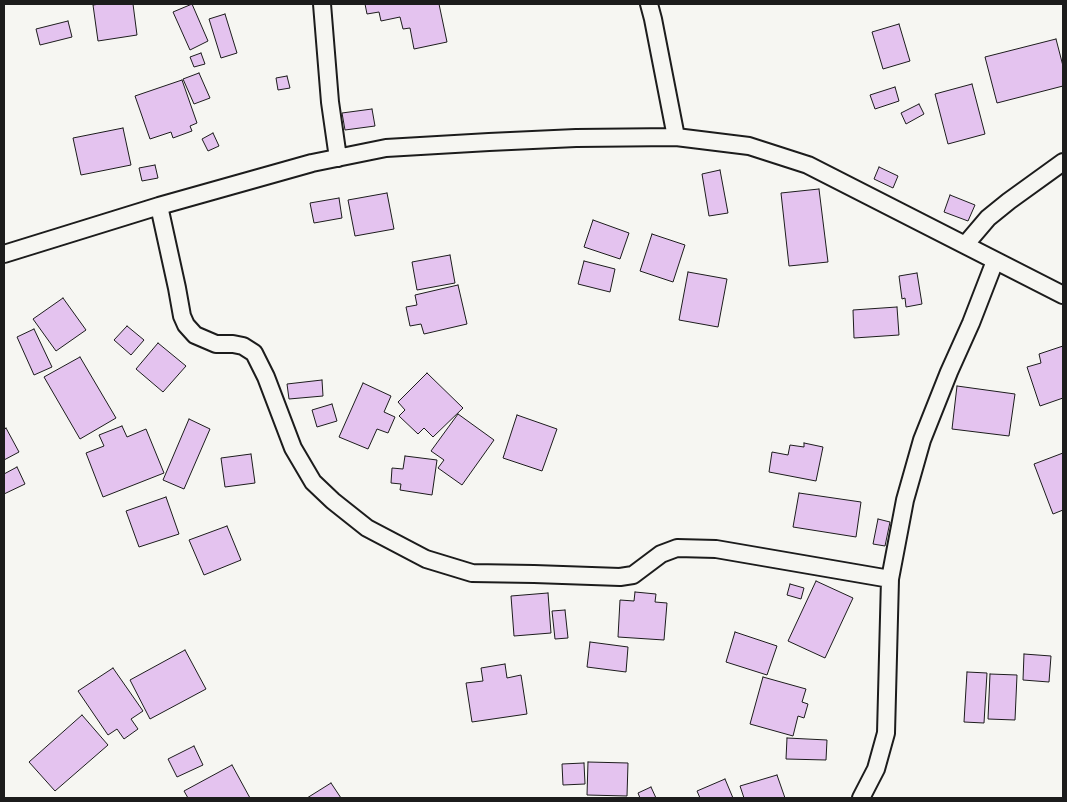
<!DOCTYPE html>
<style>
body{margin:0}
#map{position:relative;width:1067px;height:802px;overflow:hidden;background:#f6f6f2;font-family:"Comic Neue",sans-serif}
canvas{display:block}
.frame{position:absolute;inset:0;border:5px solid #1c1c1c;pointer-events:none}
</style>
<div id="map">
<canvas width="1067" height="802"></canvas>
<div class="frame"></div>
</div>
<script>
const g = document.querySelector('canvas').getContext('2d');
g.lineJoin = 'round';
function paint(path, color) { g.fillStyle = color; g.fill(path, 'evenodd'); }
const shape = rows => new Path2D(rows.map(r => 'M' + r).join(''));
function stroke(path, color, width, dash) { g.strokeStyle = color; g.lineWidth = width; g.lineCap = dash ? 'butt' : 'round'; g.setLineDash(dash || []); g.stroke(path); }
const building = shape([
 [100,4,133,4,137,35,98,41,93,5,100,4],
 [192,4,208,41,190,50,173,12,192,4],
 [365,4,439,4,447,42,414,49,410,28,403,29,400,17,381,21,379,12,367,14,365,4],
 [225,14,237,53,221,58,209,19,225,14],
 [68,21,72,37,40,45,36,29,68,21],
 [899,24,910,61,883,69,872,32,899,24],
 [1056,39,1063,66,1063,86,997,103,985,57,1056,39],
 [201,53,205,64,194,67,190,57,201,53],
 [199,73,210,98,194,104,183,79,199,73],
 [287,76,290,88,278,90,276,78,287,76],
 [182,80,197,123,190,126,192,131,173,138,171,132,150,139,135,96,182,80],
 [972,84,985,134,948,144,935,94,972,84],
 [895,87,899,101,875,109,870,95,895,87],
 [919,104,924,114,906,124,901,113,919,104],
 [372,109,375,126,345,130,342,113,372,109],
 [123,128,131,165,81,175,73,138,123,128],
 [213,133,219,146,208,151,202,139,213,133],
 [155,165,158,178,142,181,139,168,155,165],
 [879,167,898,176,893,188,874,179,879,167],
 [720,170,728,213,709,216,702,174,720,170],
 [819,189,828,262,789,266,781,193,819,189],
 [387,193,394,229,355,236,348,200,387,193],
 [950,195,975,205,968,221,944,212,950,195],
 [339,198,342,218,314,223,310,203,339,198],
 [593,220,629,233,620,259,584,247,593,220],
 [652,234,685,245,673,282,640,271,652,234],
 [450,255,455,283,417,290,412,262,450,255],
 [584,261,615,269,610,292,578,284,584,261],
 [688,272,727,279,718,327,679,320,688,272],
 [917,273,922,304,906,307,905,298,902,299,899,276,917,273],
 [458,285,467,324,424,334,421,324,410,326,406,307,417,305,415,295,458,285],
 [63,298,86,330,56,351,33,319,63,298],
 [897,307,899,335,854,338,853,310,897,307],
 [127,326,144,340,131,355,114,340,127,326],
 [34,329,52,367,34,375,17,337,34,329],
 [158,343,186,366,163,392,136,369,158,343],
 [1063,346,1063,398,1040,406,1027,367,1041,363,1039,354,1063,346],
 [80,357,116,418,80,439,44,377,80,357],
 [427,373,463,408,433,437,424,428,418,434,399,416,405,410,398,402,427,373],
 [322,380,323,396,289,399,287,384,322,380],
 [363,383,391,396,384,412,395,417,388,433,377,429,368,449,339,437,363,383],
 [957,386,1015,394,1009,436,952,429,957,386],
 [332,404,337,421,317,427,312,410,332,404],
 [458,414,494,440,462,485,438,468,444,460,431,451,458,414],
 [517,415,557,429,542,471,503,458,517,415],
 [189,419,210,429,184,489,163,480,189,419],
 [122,426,127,437,146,429,164,473,103,497,86,453,104,446,99,435,122,426],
 [6,428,19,452,4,460,4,430,6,428],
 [804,443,823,447,816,481,769,472,772,452,788,455,790,445,804,447,804,443],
 [1063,453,1063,510,1053,514,1034,464,1063,453],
 [251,454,255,483,225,487,221,458,251,454],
 [405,456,437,460,432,495,400,490,401,484,391,483,392,468,403,469,405,456],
 [17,467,25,484,4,494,4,474,17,467],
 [799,493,861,502,856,537,793,527,799,493],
 [166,497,179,534,139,547,126,511,166,497],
 [878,519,890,522,885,546,873,544,878,519],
 [227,526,241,560,204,575,189,540,227,526],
 [816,581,853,598,825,658,788,641,816,581],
 [790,584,804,588,801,599,787,595,790,584],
 [635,592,656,594,655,602,667,603,664,640,618,637,620,600,634,601,635,592],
 [548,593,551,633,514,636,511,596,548,593],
 [565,610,568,638,555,639,552,611,565,610],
 [735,632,777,646,767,675,726,662,735,632],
 [590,642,628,647,626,672,587,667,590,642],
 [185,650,206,689,150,719,130,680,185,650],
 [1024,654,1051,656,1049,682,1023,680,1024,654],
 [505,664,507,678,521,675,527,714,472,722,466,683,483,681,481,668,505,664],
 [113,668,143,711,131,719,138,729,124,739,117,729,108,735,78,691,113,668],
 [967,672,987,673,984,723,964,722,967,672],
 [990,674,1017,675,1015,720,988,719,990,674],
 [763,677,806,689,802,702,808,704,804,718,798,716,793,736,750,724,763,677],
 [82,715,108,745,55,791,29,762,82,715],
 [787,738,827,740,826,760,786,759,787,738],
 [194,746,203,765,177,777,168,759,194,746],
 [588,762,628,763,627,796,587,795,588,762],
 [584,763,585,784,563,785,562,764,584,763],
 [232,765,250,798,188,798,184,791,232,765],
 [777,775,785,798,744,798,740,786,777,775],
 [725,779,733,798,700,798,697,791,725,779],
 [331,783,341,798,307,798,331,783],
 [651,787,656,798,640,798,638,793,651,787]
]);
const street = shape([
 [322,4,330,102,338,158],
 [649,4,653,19,676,137],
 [159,206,177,288,182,316,186,325,195,335,216,344,233,344,243,346,254,353,266,377,293,448,313,482,333,501,367,528,426,559,472,573,534,574,620,577,633,575,661,554,677,548,716,549,890,579],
 [965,245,988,218,1009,201,1063,162],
 [4,254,159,206,312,163,386,148,489,142,576,138,676,137,749,146,808,165,1063,295],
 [861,798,876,769,886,733,890,579,905,500,922,440,949,372,971,323,995,261]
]);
paint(building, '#e4c3ef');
stroke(building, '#1c1c1c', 1);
stroke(street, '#1c1c1c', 20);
stroke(street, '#f6f6f2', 16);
</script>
